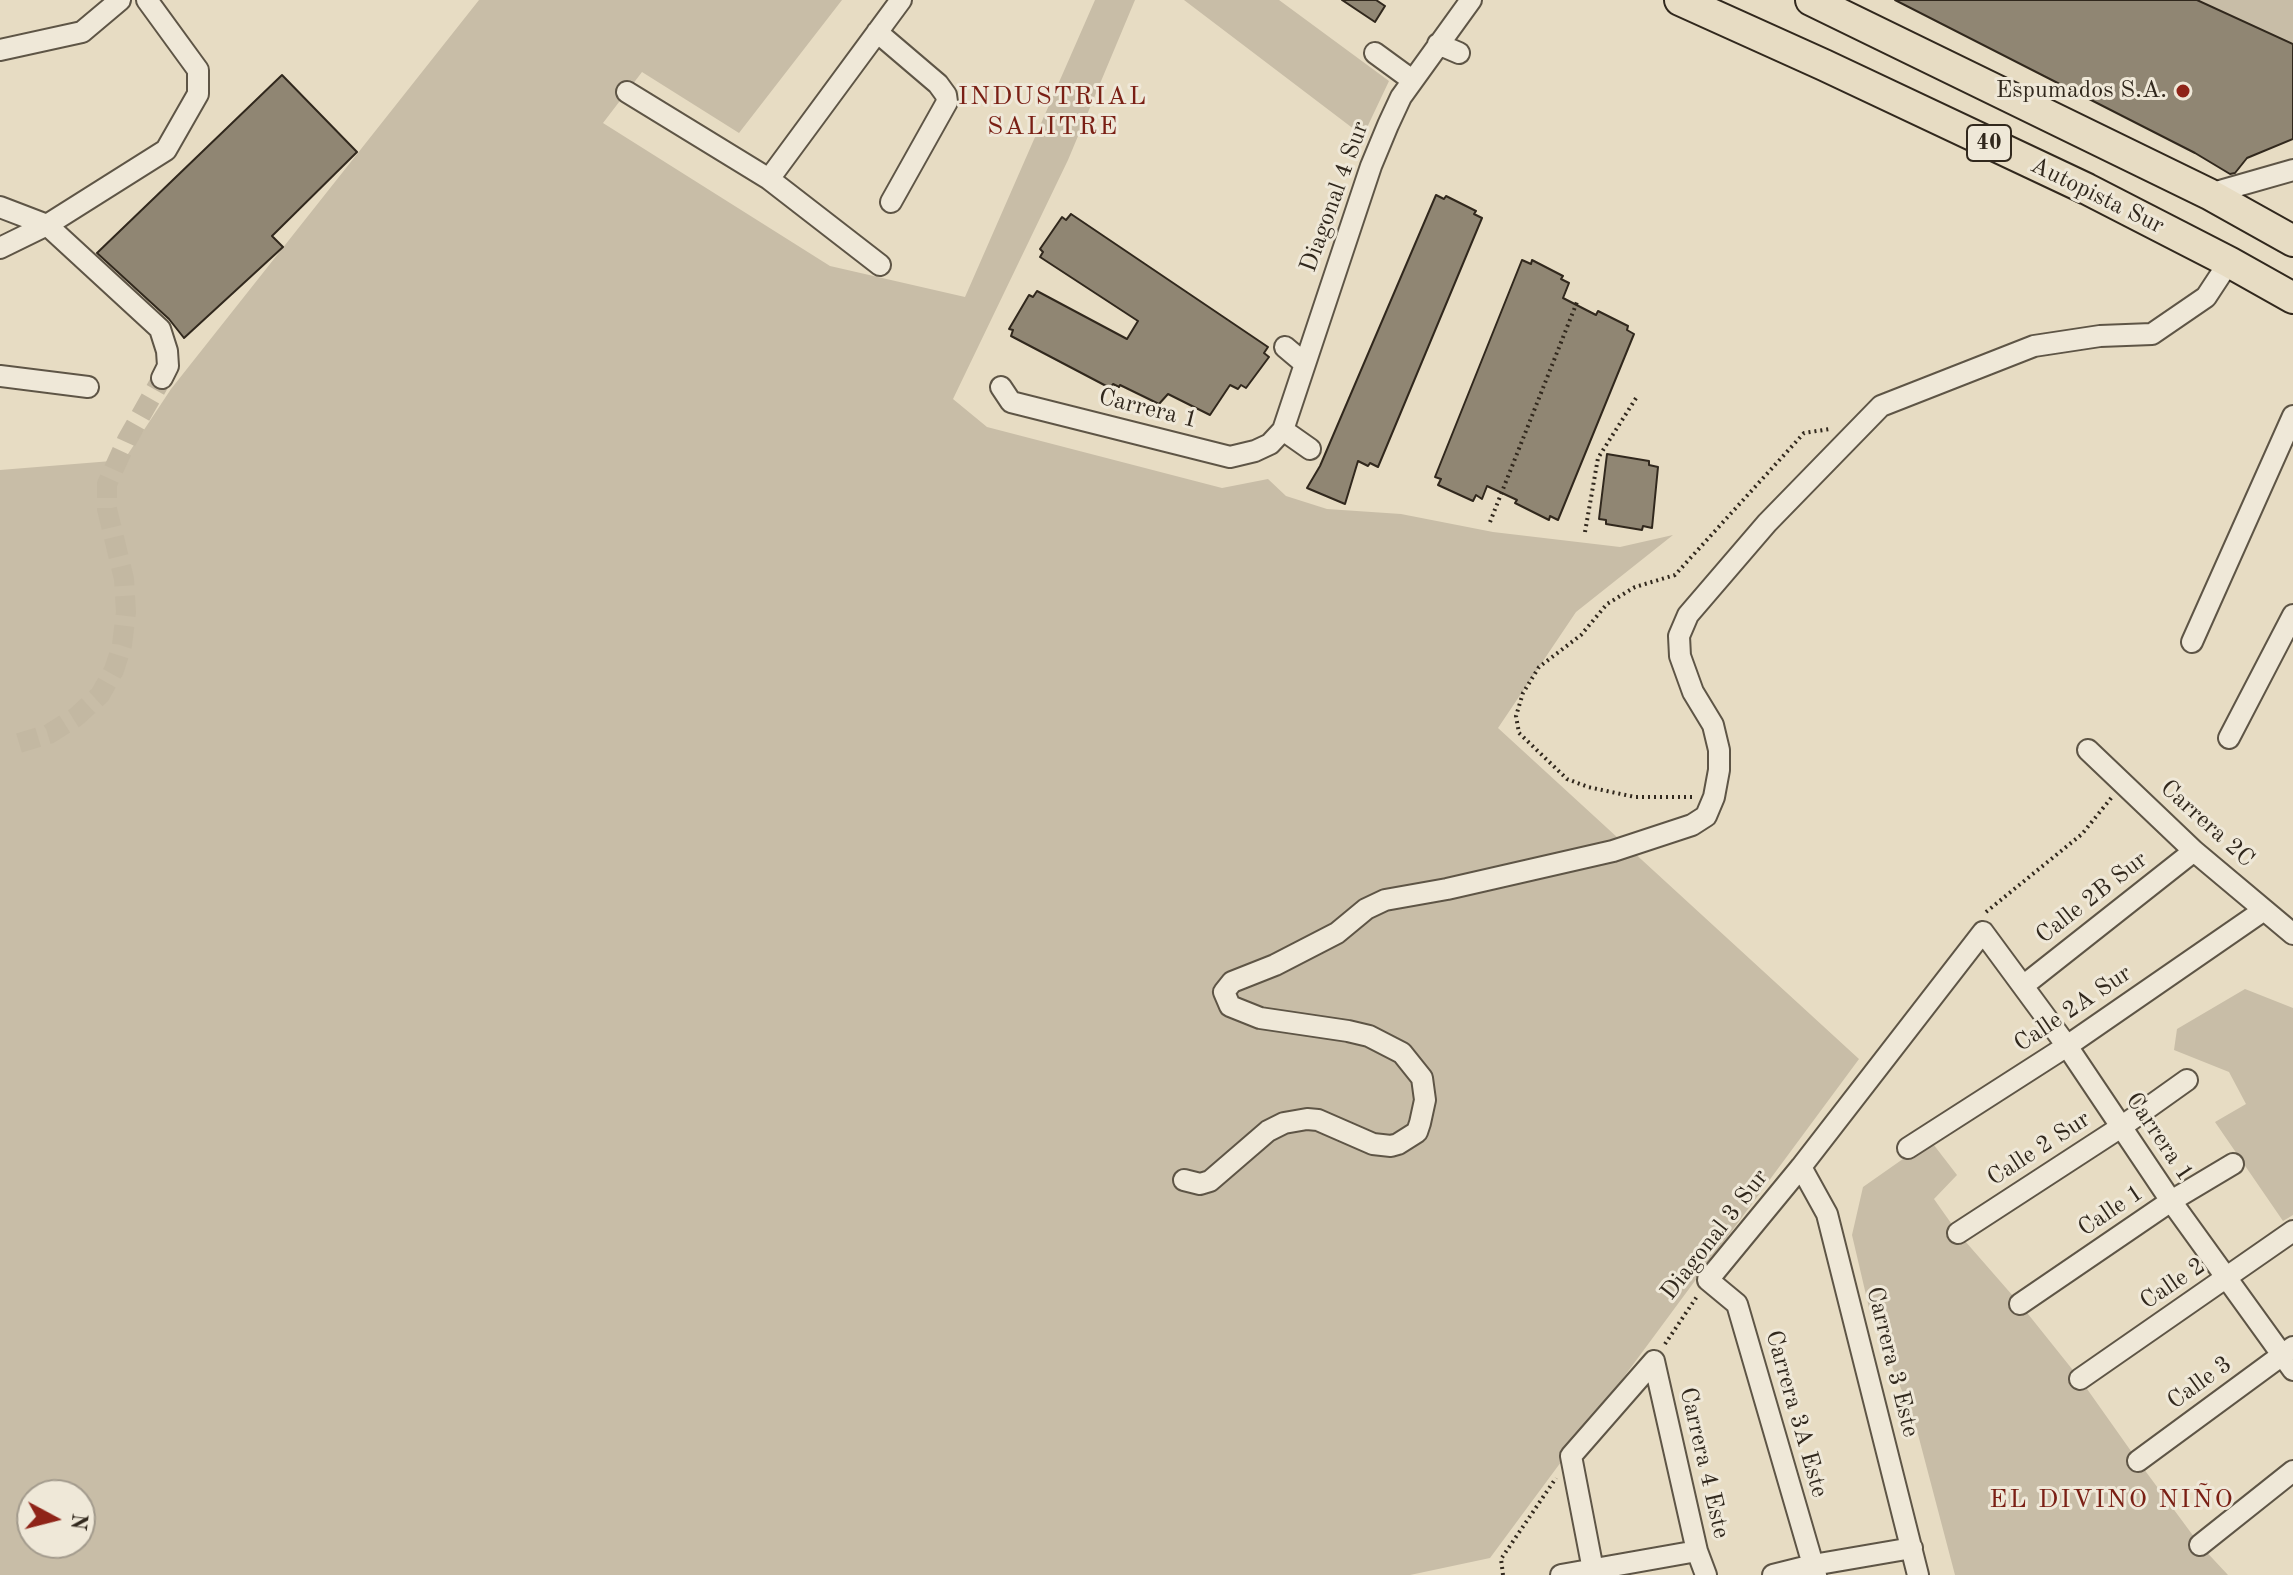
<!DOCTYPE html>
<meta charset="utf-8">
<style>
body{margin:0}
#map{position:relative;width:2293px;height:1575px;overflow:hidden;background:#e7dcc3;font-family:"Old Standard TT",serif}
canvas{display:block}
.north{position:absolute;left:16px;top:1479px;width:80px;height:80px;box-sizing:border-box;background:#efe8d8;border:2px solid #a39b8d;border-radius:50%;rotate:97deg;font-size:22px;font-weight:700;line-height:32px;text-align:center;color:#31281d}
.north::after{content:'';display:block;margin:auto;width:28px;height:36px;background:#8f2418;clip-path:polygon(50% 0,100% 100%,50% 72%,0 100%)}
</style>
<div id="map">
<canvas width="2293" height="1575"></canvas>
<div class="north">N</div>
</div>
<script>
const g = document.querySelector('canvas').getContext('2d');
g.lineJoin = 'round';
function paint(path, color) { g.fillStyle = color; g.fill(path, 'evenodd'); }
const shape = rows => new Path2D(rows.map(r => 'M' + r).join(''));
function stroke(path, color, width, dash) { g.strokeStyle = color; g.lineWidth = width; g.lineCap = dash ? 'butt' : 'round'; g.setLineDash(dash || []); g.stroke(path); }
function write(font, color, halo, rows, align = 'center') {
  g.font = font + ' "Old Standard TT",serif'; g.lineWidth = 6; g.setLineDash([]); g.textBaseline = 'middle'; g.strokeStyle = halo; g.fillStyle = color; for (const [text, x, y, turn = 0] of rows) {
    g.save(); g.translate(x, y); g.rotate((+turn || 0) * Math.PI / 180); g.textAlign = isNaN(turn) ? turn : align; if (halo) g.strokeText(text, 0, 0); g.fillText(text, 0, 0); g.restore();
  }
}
const green = shape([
 [479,0,842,0,739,133,642,72,603,123,830,266,965,297,1095,0,1135,0,1068,160,953,399,987,427,1222,488,1268,479,1286,496,1327,509,1401,514,1493,532,1620,547,1673,535,1576,612,1498,728,1859,1059,1490,1558,1410,1575,0,1575,0,470,124,460,171,389],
 [32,1495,80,1495,80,1543,32,1543],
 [1184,0,1279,0,1389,81,1363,136],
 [2197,0,2293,0,2293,44],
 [2245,989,2293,1008,2293,1215,2283,1221,2215,1122,2246,1104,2229,1072,2174,1050,2177,1029],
 [1930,1140,1957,1175,1934,1199,1958,1233,2020,1304,2080,1379,2138,1461,2200,1545,2228,1575,1955,1575,1915,1423,1870,1312,1852,1235,1863,1187]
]);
const building = shape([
 [1342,0,1376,0,1385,6,1375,22,1342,0],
 [1895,0,2197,0,2293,44,2293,139,2247,158,2235,173,2230,174,2195,153,1895,0],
 [282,75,357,152,272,236,283,247,184,338,169,319,97,253,282,75],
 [1436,195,1444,199,1446,196,1476,211,1474,214,1482,218,1378,467,1370,463,1368,466,1358,461,1345,504,1307,488,1320,466,1436,195],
 [1071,214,1268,347,1264,353,1269,357,1246,388,1241,385,1238,389,1230,385,1210,415,1168,394,1159,404,1120,385,1119,387,1113,384,1110,388,1011,336,1013,330,1009,329,1029,295,1033,297,1037,291,1127,339,1138,321,1040,257,1043,252,1040,249,1062,217,1066,220,1071,214],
 [1522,260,1531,264,1532,260,1563,276,1561,279,1569,283,1563,298,1596,315,1598,311,1628,326,1627,330,1634,334,1558,520,1550,516,1549,520,1515,503,1517,500,1487,486,1482,499,1476,495,1473,501,1438,485,1441,479,1435,477,1522,260],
 [1607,454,1649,461,1649,465,1658,467,1652,528,1643,526,1642,530,1606,524,1606,520,1599,519,1607,454]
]);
const minorTunnel = shape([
 [19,743,49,734,76,717,100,695,114,670,122,645,126,612,124,579,107,509,107,484,127,440,162,378]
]);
const path = shape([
 [1490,522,1577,302],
 [1585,532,1598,458,1638,395],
 [1692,797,1635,797,1588,787,1567,779,1519,733,1516,716,1523,693,1539,667,1581,635,1607,604,1635,587,1675,575,1804,433,1830,429],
 [1986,912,2082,834,2112,797],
 [1665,1344,1698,1295],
 [1503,1575,1501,1559,1556,1478]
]);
const minor = shape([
 [147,0,198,70,198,94,166,150,47,225,160,329,167,351,168,366,162,378],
 [877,32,938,84,946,95,947,102,891,202],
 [1438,44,1459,53],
 [0,50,82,32,120,0],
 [1375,53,1412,80],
 [627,92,769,179,880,265],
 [769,179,901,0],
 [2209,194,2293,170],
 [0,207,47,225],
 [0,248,47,225],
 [1285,347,1304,363],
 [0,376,88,387],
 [1001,387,1011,402,1230,457,1255,451,1270,444,1283,430,1371,166,1388,125,1401,97,1471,0],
 [1283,430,1310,449],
 [2192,642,2293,416],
 [2229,738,2293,615],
 [2088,750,2194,851,2293,934],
 [2023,986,2194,851],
 [1908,1148,2067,1046,2264,910],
 [1801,1167,1827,1214,1918,1575],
 [1184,1180,1200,1184,1210,1181,1268,1131,1284,1123,1307,1119,1318,1120,1373,1144,1391,1146,1398,1144,1417,1132,1420,1123,1425,1100,1422,1078,1402,1053,1369,1036,1348,1031,1260,1018,1230,1006,1224,992,1232,982,1275,965,1337,933,1366,909,1385,900,1447,889,1613,851,1692,825,1706,816,1714,797,1719,770,1719,750,1713,725,1693,692,1680,656,1679,636,1688,615,1767,523,1881,406,2034,346,2100,336,2152,334,2206,297,2229,262],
 [1958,1233,2121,1127,2187,1080],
 [2020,1304,2171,1201,2233,1164],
 [1654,1361,1697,1551,1706,1575],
 [2080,1379,2293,1231],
 [2138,1461,2293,1347],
 [2200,1545,2293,1471],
 [1561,1575,1697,1551],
 [1594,1575,1571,1456,1654,1361],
 [1773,1575,1813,1565,1912,1548],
 [1816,1575,1737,1304,1708,1280,1801,1167,1983,932,2067,1046,2171,1201,2293,1370]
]);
const highway = shape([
 [1680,0,1824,65,2087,189,2229,262,2293,298],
 [1811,0,2209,194,2293,241]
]);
const markers = [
 [2183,91,8,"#8f2418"]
];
const shields = [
 [1989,143,44]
];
const shieldNames = [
 ["40",1989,143]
];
const poiNames = [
 ["Espumados S.A.",2167,91]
];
const streetNames = [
 ["Autopista Sur",2097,196,26],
 ["Diagonal 4 Sur",1335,197,-70],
 ["Carrera 1",1148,409,14],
 ["Carrera 2C",2207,824,42],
 ["Calle 2B Sur",2092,898,-38],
 ["Calle 2A Sur",2073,1009,-34],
 ["Carrera 1",2159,1137,56],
 ["Calle 2 Sur",2039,1149,-33],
 ["Calle 1",2111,1211,-34],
 ["Diagonal 3 Sur",1715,1235,-52],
 ["Calle 2",2173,1284,-34],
 ["Carrera 3 Este",1892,1362,76],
 ["Calle 3",2200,1383,-36],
 ["Carrera 3A Este",1796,1414,74],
 ["Carrera 4 Este",1704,1463,77]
];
const neighbourhoodNames = [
 ["INDUSTRIAL",1053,97],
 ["SALITRE",1053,127],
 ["EL DIVINO NIÑO",2112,1500]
];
paint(green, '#c8bda7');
paint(building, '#908673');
stroke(building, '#31281d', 2);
stroke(minorTunnel, '#c3b8a2', 20, [20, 10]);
stroke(minor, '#5e5546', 24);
stroke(highway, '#31281d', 34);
stroke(path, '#31281d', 4, [2, 4]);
stroke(minor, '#efe8d8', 20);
stroke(highway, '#e7dcc3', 30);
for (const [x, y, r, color] of markers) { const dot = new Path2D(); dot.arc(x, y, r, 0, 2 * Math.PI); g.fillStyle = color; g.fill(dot); stroke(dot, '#efe8d8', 3); }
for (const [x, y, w] of shields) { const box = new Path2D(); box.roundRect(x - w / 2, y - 18, w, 36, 6); g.fillStyle = '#efe8d8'; g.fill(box); stroke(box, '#31281d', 2); }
write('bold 22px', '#31281d', null, shieldNames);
write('24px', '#31281d', '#efe8d8', poiNames, 'right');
write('24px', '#31281d', '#efe8d8', streetNames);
g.letterSpacing = '2px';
write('26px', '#7a1f14', '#efe8d8', neighbourhoodNames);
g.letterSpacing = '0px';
</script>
